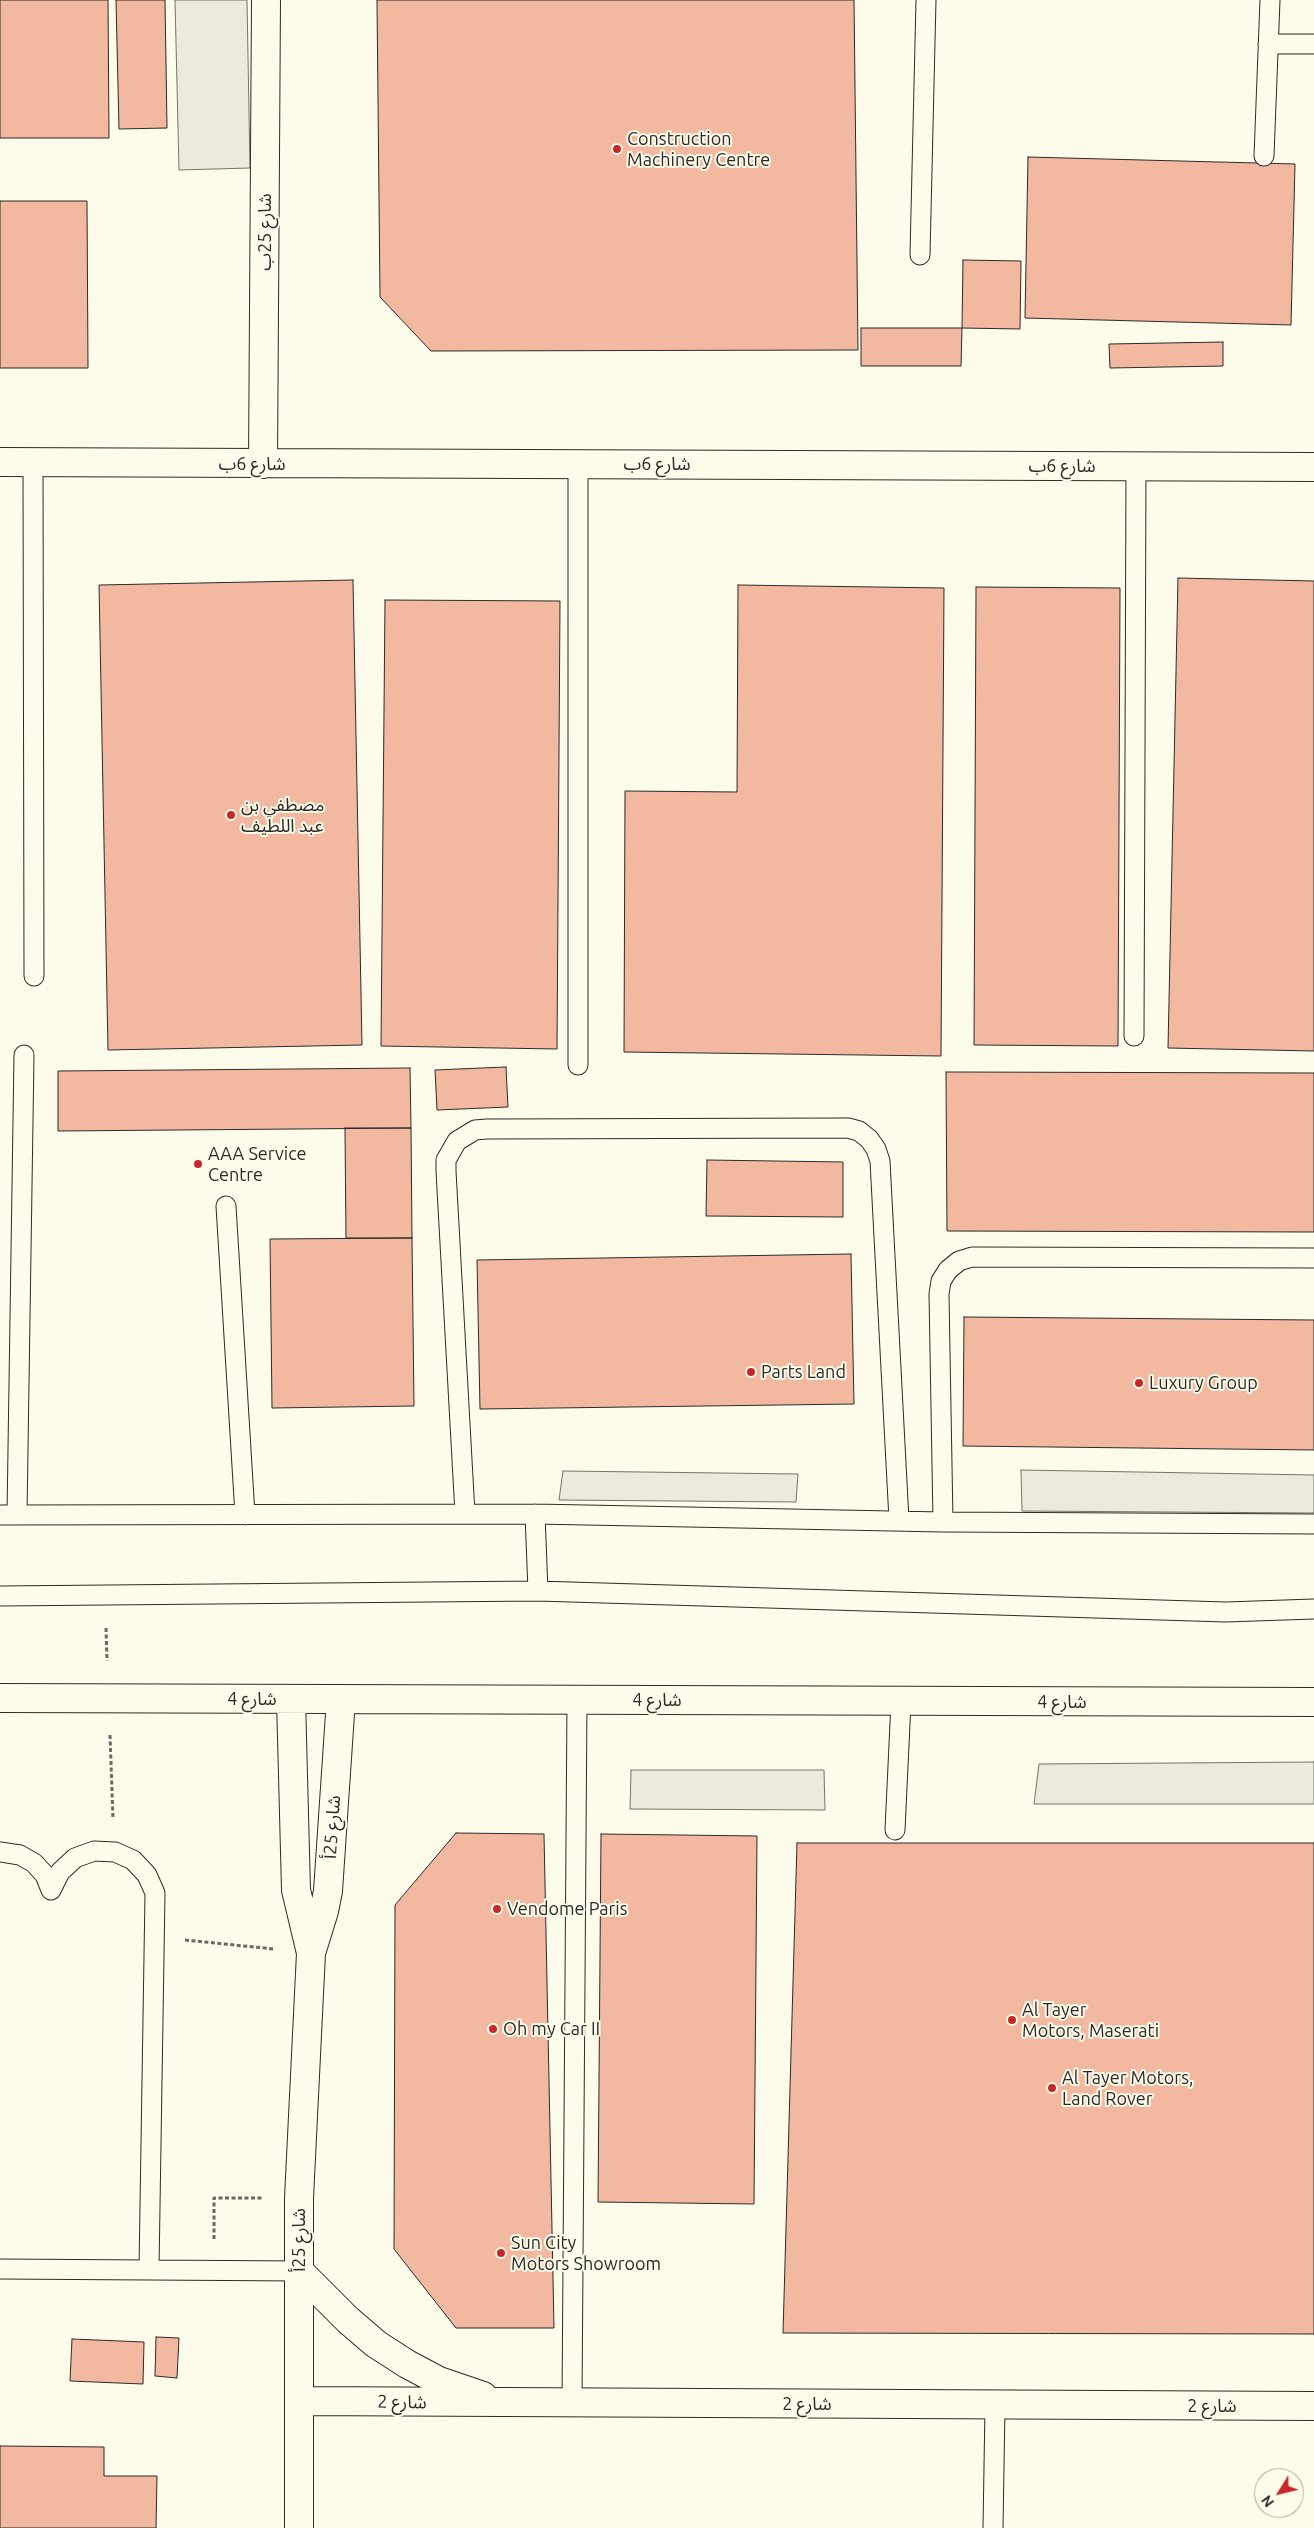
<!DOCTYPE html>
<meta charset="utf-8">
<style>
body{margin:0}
#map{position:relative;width:1314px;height:2528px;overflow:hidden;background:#fdfbea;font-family:Ubuntu,sans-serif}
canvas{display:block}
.north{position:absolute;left:1254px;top:2468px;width:50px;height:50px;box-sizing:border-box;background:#fdfbea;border:1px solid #a9a89e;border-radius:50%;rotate:234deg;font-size:14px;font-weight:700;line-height:20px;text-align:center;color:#2b2b2b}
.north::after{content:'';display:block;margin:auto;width:18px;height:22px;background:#c62828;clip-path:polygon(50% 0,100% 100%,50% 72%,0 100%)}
</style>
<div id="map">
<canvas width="1314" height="2528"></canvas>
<div class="north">N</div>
</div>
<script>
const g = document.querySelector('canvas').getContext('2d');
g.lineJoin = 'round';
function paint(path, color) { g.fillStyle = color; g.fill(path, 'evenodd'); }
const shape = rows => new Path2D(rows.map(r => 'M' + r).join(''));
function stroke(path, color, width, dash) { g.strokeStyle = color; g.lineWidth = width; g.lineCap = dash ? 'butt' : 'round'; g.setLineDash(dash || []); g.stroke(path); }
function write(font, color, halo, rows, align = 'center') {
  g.font = font + ' Ubuntu,"Noto Sans Arabic",sans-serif'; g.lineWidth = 4; g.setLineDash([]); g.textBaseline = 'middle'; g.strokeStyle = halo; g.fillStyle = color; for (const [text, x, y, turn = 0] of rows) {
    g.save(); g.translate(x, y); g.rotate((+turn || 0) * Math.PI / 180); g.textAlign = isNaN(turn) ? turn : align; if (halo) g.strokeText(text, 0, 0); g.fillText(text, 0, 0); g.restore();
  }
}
const parking = shape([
 [175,0,247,0,250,168,179,170,175,0],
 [1021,1470,1314,1475,1314,1513,1022,1511,1021,1470],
 [563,1471,798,1474,796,1502,559,1500,563,1471],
 [1314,1762,1314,1804,1034,1804,1039,1764,1314,1762],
 [631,1770,824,1770,825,1810,630,1809,631,1770]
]);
const building = shape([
 [0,0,108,0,109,138,0,138,0,0],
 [116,0,165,0,167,128,119,129,116,0],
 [377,0,854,0,858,350,431,351,380,297,377,0],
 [1028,157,1295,164,1291,325,1025,318,1028,157],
 [0,201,87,201,88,368,0,368,0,201],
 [963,260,1021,261,1020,329,962,328,963,260],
 [861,328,962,328,961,366,861,366,861,328],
 [1223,342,1223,366,1110,368,1109,344,1223,342],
 [1178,578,1314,581,1314,1051,1168,1048,1178,578],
 [353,580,362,1045,108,1050,99,585,353,580],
 [738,585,944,588,941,1056,624,1052,625,791,737,792,738,585],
 [976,587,1120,588,1118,1046,974,1045,976,587],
 [385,600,560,601,557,1049,381,1046,385,600],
 [506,1067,508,1107,437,1110,435,1070,506,1067],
 [410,1068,411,1128,58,1131,58,1071,410,1068],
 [946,1072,1314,1073,1314,1232,947,1231,946,1072],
 [345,1128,411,1128,412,1238,346,1238,345,1128],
 [707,1160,843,1162,843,1217,706,1216,707,1160],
 [412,1238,414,1406,272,1408,270,1239,412,1238],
 [851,1254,854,1404,480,1409,477,1260,851,1254],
 [964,1317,1314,1320,1314,1450,963,1446,964,1317],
 [456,1833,544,1834,554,2328,456,2328,394,2249,395,1905,456,1833],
 [601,1834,757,1836,754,2204,598,2202,601,1834],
 [797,1843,1314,1843,1314,2334,783,2333,797,1843],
 [156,2337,179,2338,177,2378,155,2376,156,2337],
 [72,2339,144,2342,143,2384,70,2381,72,2339],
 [0,2446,104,2447,104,2476,157,2476,156,2528,0,2528,0,2446]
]);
const path = shape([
 [106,1628,107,1661],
 [110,1735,113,1819],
 [185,1940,274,1949],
 [214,2239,214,2198,262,2198]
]);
const service = shape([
 [1268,44,1314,44],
 [1264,156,1270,0],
 [920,255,926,0],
 [33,462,34,976],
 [578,463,578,1065],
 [1134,1036,1136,466],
 [226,1206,245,1515],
 [465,1514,446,1171,446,1160,457,1141,475,1130,487,1129,848,1128,859,1131,869,1139,876,1149,880,1161,899,1520],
 [535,1514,538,1591],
 [0,1515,535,1514,943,1522,1314,1524],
 [17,1515,24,1055],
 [943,1522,939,1294,941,1281,948,1270,959,1261,972,1257,1314,1258],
 [0,1596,538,1591,1226,1612,1314,1609],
 [895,1830,901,1702],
 [0,1852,20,1855,34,1863,45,1875,51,1890],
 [51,1890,60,1872,75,1858,94,1851,115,1852,133,1860,147,1875,155,1893,149,2269],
 [0,2269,299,2271],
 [572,2403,577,1700],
 [993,2528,995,2406]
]);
const minor = shape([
 [0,462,1314,467],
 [263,464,266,0],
 [0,1698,1314,1702],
 [291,1699,296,1890,311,1953],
 [299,2271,348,2320,376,2344,407,2364,439,2381,483,2396],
 [300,2401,1314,2406],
 [299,2528,299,2198,311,1953,324,1911,328,1891,341,1699]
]);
const markers = [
 [617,149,5,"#c62828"],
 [231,815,5,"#c62828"],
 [198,1164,5,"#c62828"],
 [751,1372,5,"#c62828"],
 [1139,1383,5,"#c62828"],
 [497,1909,5,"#c62828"],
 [1012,2020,5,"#c62828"],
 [493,2029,5,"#c62828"],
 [1052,2088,5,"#c62828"],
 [501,2253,5,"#c62828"]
];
const poiNames = [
 ["Construction",627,139],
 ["Machinery Centre",627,160],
 ["مصطفي بن",241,805],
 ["عبد اللطيف",241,826],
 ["AAA Service",208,1154],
 ["Centre",208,1175],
 ["Parts Land",761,1372],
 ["Luxury Group",1149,1383],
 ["Vendome Paris",507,1909],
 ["Al Tayer",1022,2010],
 ["Motors, Maserati",1022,2031],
 ["Oh my Car II",503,2029],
 ["Al Tayer Motors,",1062,2078],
 ["Land Rover",1062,2099],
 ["Sun City",511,2243],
 ["Motors Showroom",511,2264]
];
const streetNames = [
 ["شارع 25ب",265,232,-90],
 ["شارع 6ب",252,464],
 ["شارع 6ب",657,464],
 ["شارع 6ب",1062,466],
 ["شارع 4",252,1699],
 ["شارع 4",657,1700],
 ["شارع 4",1062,1702],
 ["شارع 25أ",332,1827,-86],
 ["شارع 25أ",299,2240,-90],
 ["شارع 2",402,2402,1],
 ["شارع 2",807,2404],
 ["شارع 2",1212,2406]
];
paint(parking, '#eceadb');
stroke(parking, '#74746e', 1);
paint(building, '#f2b8a0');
stroke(building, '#2b2b2b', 1);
stroke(service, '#2b2b2b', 21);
stroke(minor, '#2b2b2b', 30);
stroke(path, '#6a6964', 3, [4, 2.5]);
stroke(service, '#fdfbea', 19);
stroke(minor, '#fdfbea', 28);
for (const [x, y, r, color] of markers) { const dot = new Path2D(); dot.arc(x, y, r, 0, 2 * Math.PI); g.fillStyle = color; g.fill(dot); stroke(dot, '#fdfbea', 2); }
write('18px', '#2b2b2b', '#fdfbea', poiNames, 'left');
write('18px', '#2b2b2b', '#fdfbea', streetNames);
</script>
